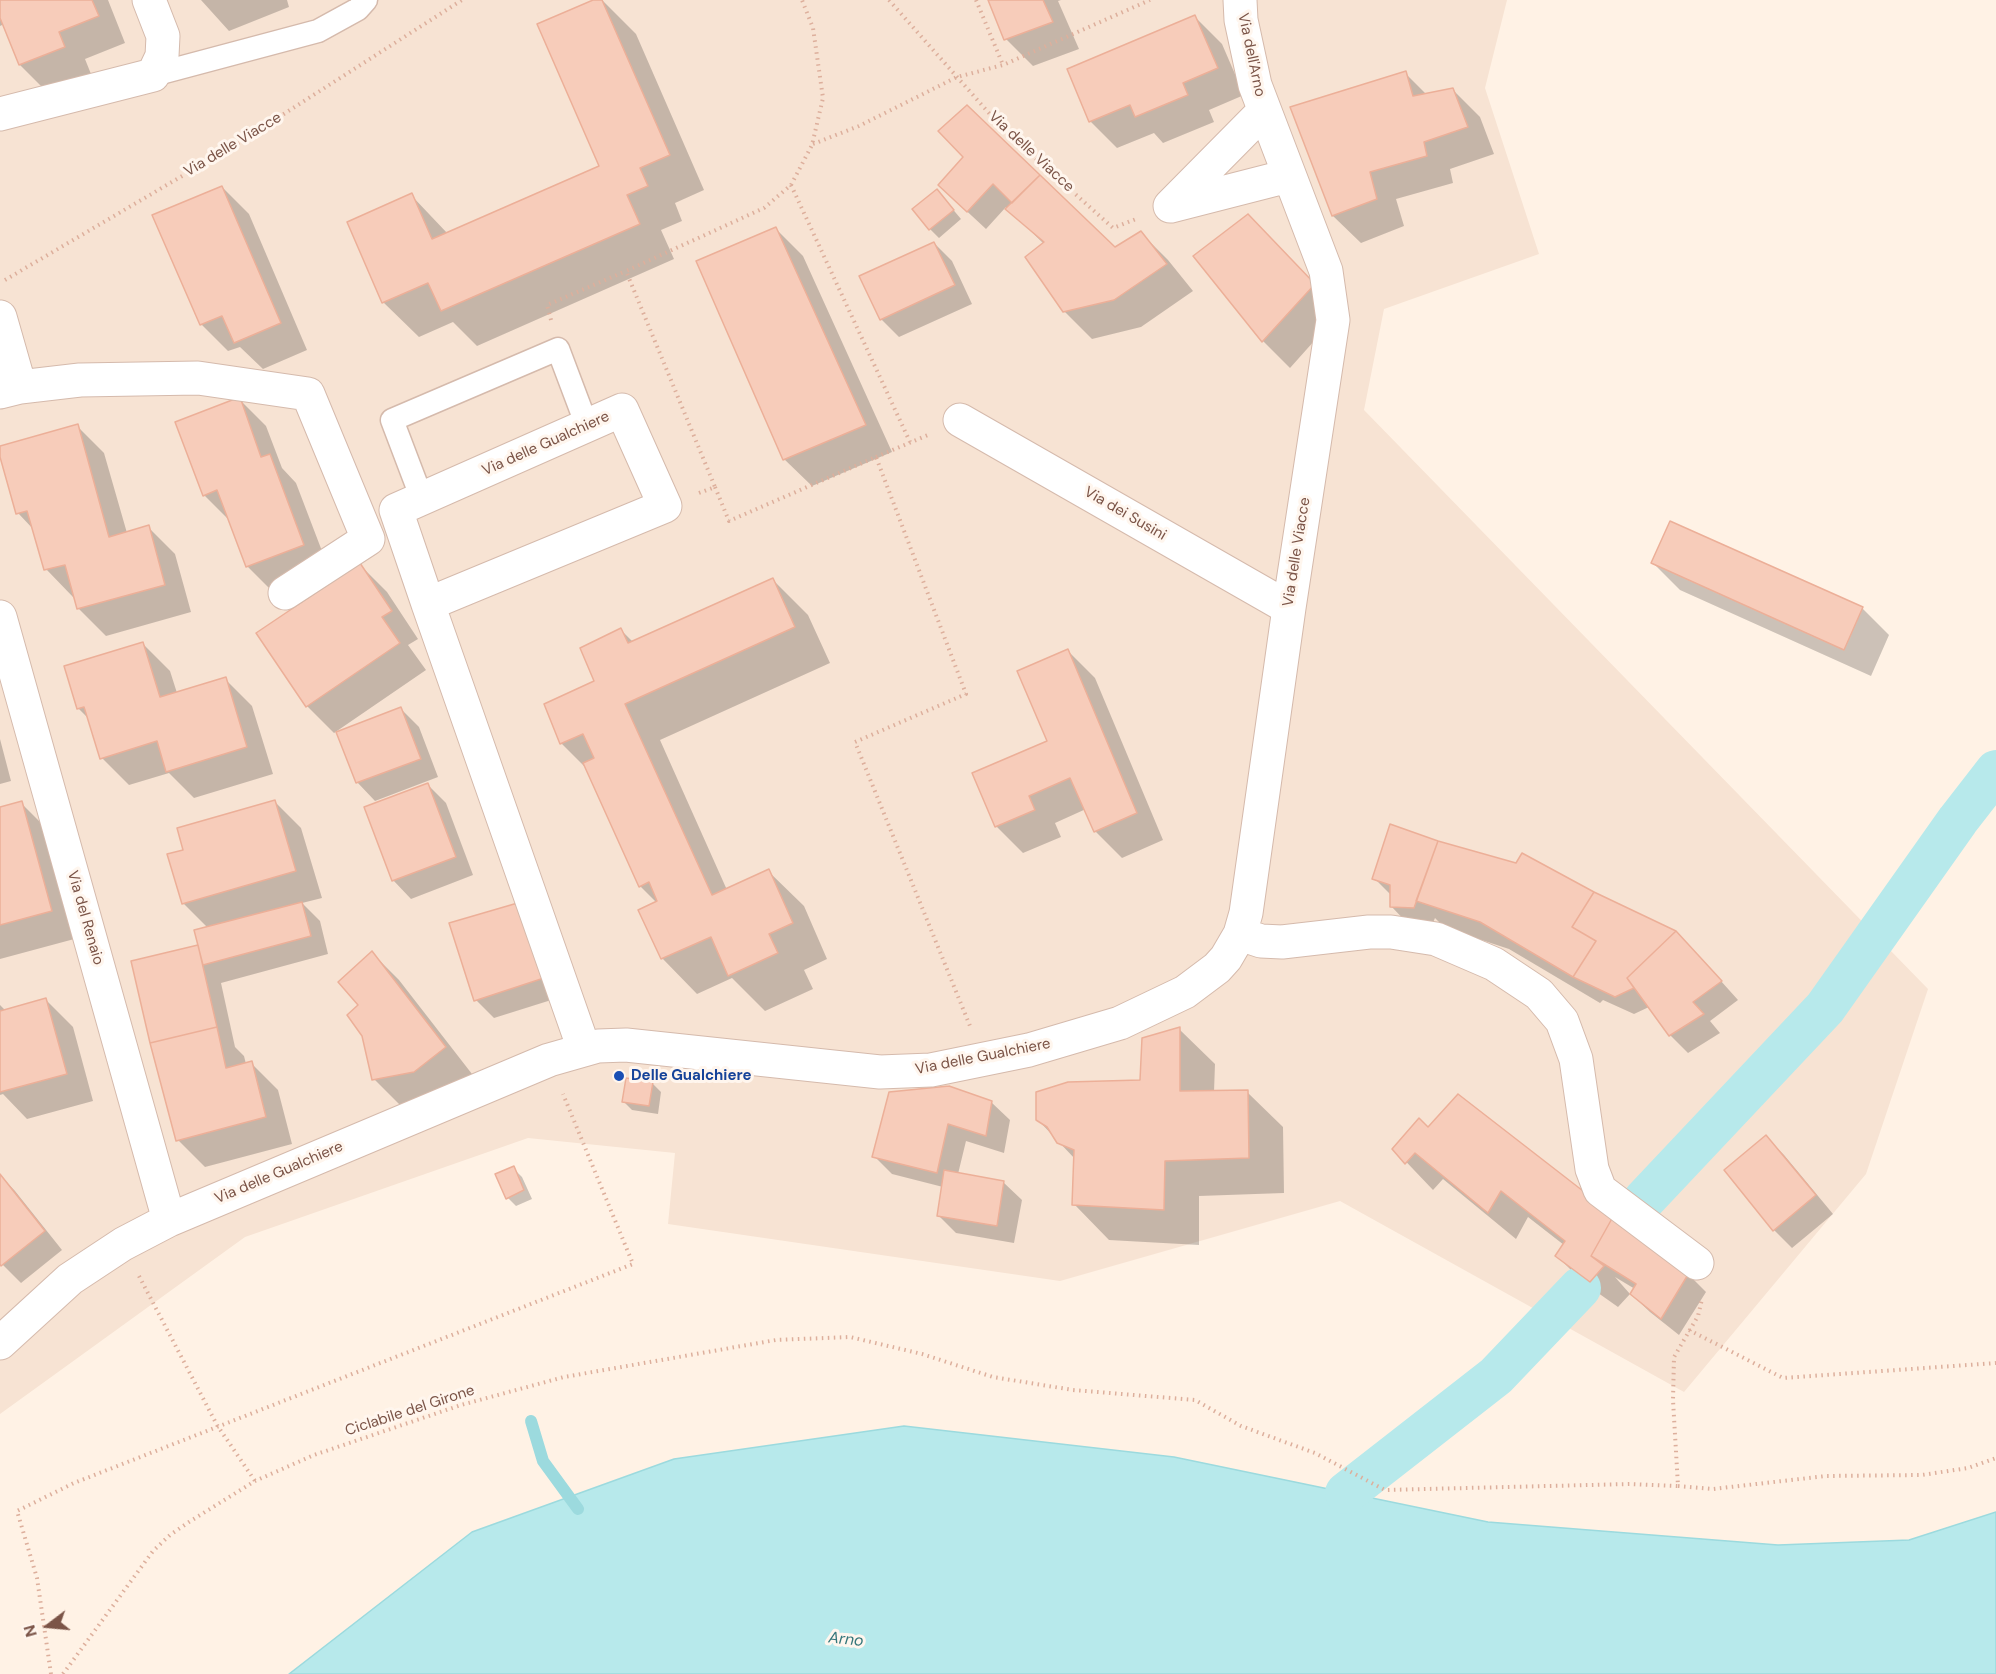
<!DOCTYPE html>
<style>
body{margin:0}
#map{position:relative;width:1996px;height:1674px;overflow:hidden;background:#fff2e5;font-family:"DM Sans",sans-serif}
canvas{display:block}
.north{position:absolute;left:18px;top:1596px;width:60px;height:60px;-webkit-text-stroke:4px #fff6ee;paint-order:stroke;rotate:254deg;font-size:16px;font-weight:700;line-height:24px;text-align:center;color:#7b5447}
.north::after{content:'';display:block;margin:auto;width:21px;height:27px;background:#7b5447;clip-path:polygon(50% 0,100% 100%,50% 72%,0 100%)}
</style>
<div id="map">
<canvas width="1996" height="1674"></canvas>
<div class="north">N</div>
</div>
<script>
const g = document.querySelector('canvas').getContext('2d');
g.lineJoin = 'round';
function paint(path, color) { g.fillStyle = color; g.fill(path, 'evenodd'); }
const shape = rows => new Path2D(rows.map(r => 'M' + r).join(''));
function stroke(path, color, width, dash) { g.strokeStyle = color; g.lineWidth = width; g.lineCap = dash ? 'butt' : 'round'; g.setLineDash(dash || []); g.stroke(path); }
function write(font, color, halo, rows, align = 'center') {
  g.font = font + ' "DM Sans",sans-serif'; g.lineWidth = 6; g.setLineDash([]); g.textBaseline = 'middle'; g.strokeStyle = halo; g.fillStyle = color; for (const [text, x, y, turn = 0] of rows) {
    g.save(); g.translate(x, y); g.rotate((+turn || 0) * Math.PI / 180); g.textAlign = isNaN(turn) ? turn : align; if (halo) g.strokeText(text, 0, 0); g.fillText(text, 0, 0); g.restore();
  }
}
const residential = shape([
 [0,0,1507,0,1485,88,1539,254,1384,309,1364,410,1928,989,1866,1174,1684,1392,1340,1201,1060,1281,668,1224,675,1153,528,1138,245,1237,0,1414]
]);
const water = shape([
 [904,1426,1174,1457,1488,1522,1778,1545,1909,1540,1996,1512,1996,1674,289,1674,472,1532,674,1459,904,1426]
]);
const shadow = shape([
 [0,0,108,0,125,43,85,59,91,74,47,92,20,65,4,24,0,26],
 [201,0,287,0,289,7,229,31],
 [596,0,602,0,636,34,704,190,675,203,682,221,661,230,674,259,477,346,453,322,419,337,383,302,411,195,448,234,601,167],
 [989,0,1061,0,1058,1,1079,49,1033,66,1006,39],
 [1195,17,1222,44,1244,95,1209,110,1214,122,1163,143,1154,133,1117,148,1090,121],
 [1405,73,1427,95,1453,90,1480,117,1494,154,1450,169,1453,183,1396,199,1404,226,1361,243,1333,216,1292,108],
 [965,157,1114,249,1141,233,1168,260,1193,291,1141,327,1092,339,1064,311,1044,244,1006,207,986,229,958,203],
 [222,187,249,214,307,350,263,369,240,347,228,351,201,324],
 [945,200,961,219,939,238,930,229],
 [1248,216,1340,312,1290,368,1263,341],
 [776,229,803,256,892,452,812,486,784,459,698,262],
 [934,243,952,261,972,304,899,337,881,319],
 [239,399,266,426,282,468,296,483,330,572,274,593,247,566,230,521,204,495],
 [77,426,104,453,127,533,148,527,175,554,191,612,106,636,79,609,75,596,73,597,46,569,34,530,18,513,0,447],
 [1653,563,1862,608,1889,635,1871,676,1680,590],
 [360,565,387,592,418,639,408,645,426,670,334,733,307,706],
 [773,580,808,615,830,663,660,740,727,890,768,871,804,906,827,959,804,970,813,989,765,1011,732,978,697,994,662,958,657,903,640,886,588,770,561,743,596,681,621,630,634,643],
 [143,644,170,671,177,693,225,679,252,706,273,774,194,798,169,773,129,785,102,758,89,719,78,708],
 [1068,651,1095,678,1163,840,1122,858,1095,831,1086,809,1055,823,1061,837,1023,853,996,826,1049,742],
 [401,709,419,727,438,777,375,801,357,782],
 [0,739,11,781,0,784],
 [428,785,446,803,473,875,411,899,393,880],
 [274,801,301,828,322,898,302,903,320,921,328,954,221,983,235,1047,244,1056,246,1064,251,1063,278,1090,292,1144,205,1167,178,1140,200,946,208,928,183,903,185,851],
 [21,803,48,830,78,938,0,959,0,809],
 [1374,878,1694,951,1738,1000,1710,1021,1720,1033,1688,1053,1670,1035,1649,1007,1634,1014,1603,1000,1600,1003,1509,949,1445,928,1435,918,1432,925,1409,925,1391,906,1391,895],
 [520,904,564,996,494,1018,476,1000],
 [372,953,399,980,472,1074,441,1098,401,1106,374,1079,364,1035,360,1005],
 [46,1000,73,1027,93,1101,27,1119,3,1094,0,1095,0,1005,6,1011],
 [1179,1029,1215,1064,1214,1092,1247,1092,1283,1127,1284,1193,1199,1196,1199,1245,1109,1240,1074,1204,1076,1160,1038,1120,1141,1081],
 [652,1083,661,1092,658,1114,632,1110,624,1102],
 [991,1102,1010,1120,1004,1153,966,1141,958,1174,1003,1182,1022,1200,1014,1243,956,1233,938,1215,943,1187,892,1174,874,1156],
 [1429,1129,1688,1274,1706,1292,1679,1335,1650,1312,1631,1294,1635,1289,1615,1277,1630,1294,1618,1307,1584,1283,1557,1256,1564,1245,1528,1217,1516,1239,1443,1179,1433,1190,1394,1149],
 [1766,1137,1784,1155,1833,1214,1792,1248,1774,1230],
 [513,1168,522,1177,532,1199,516,1206,508,1198],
 [0,1175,15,1191,62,1250,21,1283,0,1262]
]);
const stream = shape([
 [531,1421,543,1461,578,1509]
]);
const canal = shape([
 [1644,1200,1825,1008,1958,820,1996,771],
 [1346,1493,1496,1376,1580,1288]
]);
const building = shape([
 [0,0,92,0,99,16,59,32,65,47,19,65,0,18,0,0],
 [593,0,602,0,670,155,640,168,648,186,627,195,640,224,441,311,428,283,382,303,347,222,412,193,432,239,599,166,537,24,593,0],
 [988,0,1043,0,1053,22,1004,40,988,0],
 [1195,15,1218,68,1183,83,1188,95,1135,117,1130,105,1089,122,1067,69,1195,15],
 [1406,71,1413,96,1453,88,1468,127,1424,142,1427,156,1370,172,1377,199,1332,216,1290,107,1406,71],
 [967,105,1040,175,1012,203,993,184,967,212,938,185,963,157,938,131,967,105],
 [1040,175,1115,247,1141,231,1167,264,1114,300,1063,312,1025,257,1044,242,1005,209,1040,175],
 [222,186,281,323,234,343,222,316,200,325,152,215,222,186],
 [937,189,954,210,929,230,912,209,937,189],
 [1248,214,1315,284,1262,342,1193,256,1248,214],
 [776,227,866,425,783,460,696,261,776,227],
 [934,242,955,285,880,320,859,276,934,242],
 [240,397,261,457,270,454,304,545,246,567,217,490,203,496,175,422,240,397],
 [78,424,109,537,149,525,165,585,77,609,65,565,44,570,27,511,16,514,0,457,0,446,78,424],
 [1670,521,1863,607,1844,650,1651,563,1670,521],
 [360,563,392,611,382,617,400,643,306,707,256,633,360,563],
 [773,578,795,627,625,704,712,895,769,869,793,923,769,934,778,953,728,976,711,937,661,959,638,910,657,901,649,882,639,887,583,763,594,758,583,734,560,744,544,704,594,681,580,648,621,628,628,643,773,578],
 [143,642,160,697,226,677,247,747,166,772,157,741,100,759,84,707,77,709,64,666,143,642],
 [1068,649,1137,813,1094,832,1070,778,1029,796,1035,810,995,827,972,773,1047,741,1017,671,1068,649],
 [401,707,421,759,356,783,336,732,401,707],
 [428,783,456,857,392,881,364,807,428,783],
 [275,800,296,871,182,904,167,854,183,850,177,828,275,800],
 [22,801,52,911,0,925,0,807,22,801],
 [1390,824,1438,841,1414,908,1390,907,1390,885,1372,879,1390,824],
 [1438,841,1516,863,1522,853,1594,892,1572,927,1596,941,1573,977,1480,922,1416,901,1438,841],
 [1594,892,1676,931,1627,978,1634,988,1615,997,1573,977,1596,941,1572,927,1594,892],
 [302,902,311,936,203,965,194,930,302,902],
 [521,902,547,977,474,1001,449,923,521,902],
 [1676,931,1722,981,1693,1002,1704,1014,1669,1036,1627,978,1676,931],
 [198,945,217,1027,150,1043,131,961,198,945],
 [372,951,446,1047,414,1072,372,1080,362,1036,347,1015,358,1005,338,982,372,951],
 [46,998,67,1074,0,1092,0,1011,46,998],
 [217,1027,226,1068,252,1061,266,1117,176,1141,150,1043,217,1027],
 [1180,1027,1180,1091,1248,1090,1249,1158,1165,1161,1164,1210,1072,1205,1074,1150,1057,1143,1047,1127,1036,1120,1036,1092,1068,1082,1140,1080,1142,1038,1180,1027],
 [626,1078,653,1082,649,1106,622,1102,626,1078],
 [949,1086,992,1101,986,1136,948,1124,937,1173,872,1157,889,1092,949,1086],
 [1458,1094,1614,1215,1591,1256,1604,1266,1590,1282,1555,1256,1565,1241,1501,1191,1488,1213,1415,1153,1405,1164,1392,1149,1419,1118,1428,1127,1458,1094],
 [1766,1135,1816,1195,1773,1231,1724,1170,1766,1135],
 [514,1166,524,1190,506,1199,495,1174,514,1166],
 [944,1170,1004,1181,997,1226,937,1216,944,1170],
 [0,1174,45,1231,1,1266,0,1264,0,1174],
 [1614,1215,1689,1273,1661,1319,1630,1294,1636,1284,1591,1256,1614,1215]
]);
const path = shape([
 [889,0,1003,129,1113,228,1136,219],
 [976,0,1003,65],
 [813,144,859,126,957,77,1003,65,1150,0],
 [791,185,910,442],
 [5,280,240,142,462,0],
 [551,320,547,305,626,271],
 [876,457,928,435],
 [715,487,729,521,876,457,966,694,855,742,970,1026],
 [699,493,715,487,626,271,764,208,791,185,812,145,823,98,813,28,802,0],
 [139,1276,217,1425,255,1481],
 [1689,1330,1783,1378,1996,1363],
 [1678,1486,1713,1489,1826,1476,1922,1475,1968,1468,1996,1458],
 [51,1674,37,1578,17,1511,74,1483,633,1264,563,1094],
 [63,1674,153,1551,170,1535,189,1522,255,1481,314,1455,461,1405,564,1377,776,1340,850,1337,922,1354,993,1377,1073,1390,1195,1400,1241,1426,1315,1453,1385,1490,1630,1484,1678,1486,1673,1400,1674,1357,1698,1316,1702,1299]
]);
const service = shape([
 [153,75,318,31,358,9,366,0],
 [422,499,392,420,558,349,587,426]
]);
const minor = shape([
 [0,114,153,75,162,56,163,36,149,0],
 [1170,206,1264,111],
 [1171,206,1288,176],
 [0,317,20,387,0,392],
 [20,387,80,380,198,378,308,394,368,539,285,593],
 [960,420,1289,608],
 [428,604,396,510,622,410,665,506,428,604,584,1049],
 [0,617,169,1220],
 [1240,934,1261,941,1282,942,1369,932,1391,932,1436,939,1494,964,1539,994,1562,1021,1576,1059,1592,1169,1600,1190,1697,1263],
 [0,1343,70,1279,123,1244,169,1220,549,1060,598,1046,626,1045,880,1072,931,1070,1029,1050,1120,1023,1185,992,1217,968,1226,958,1240,934,1246,913,1289,608,1333,320,1326,271,1255,85,1241,20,1240,0]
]);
const markers = [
 [619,1076,6,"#1a4fb4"]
];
const streetNames = [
 ["Via dell'Arno",1251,55,78],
 ["Via delle Viacce",233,145,-31],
 ["Via delle Viacce",1031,152,43],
 ["Via delle Gualchiere",546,444,-24],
 ["Via dei Susini",1125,514,30],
 ["Via delle Viacce",1297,552,-81],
 ["Via del Renaio",85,918,74],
 ["Via delle Gualchiere",983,1057,-11],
 ["Via delle Gualchiere",279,1173,-23],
 ["Ciclabile del Girone",410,1411,-18]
];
const transitNames = [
 ["Delle Gualchiere",631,1076]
];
const waterNames = [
 ["Arno",846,1640,6]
];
paint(residential, '#f7e3d3');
paint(water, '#b7e9eb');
stroke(water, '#9cdade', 1.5);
paint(shadow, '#0003');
stroke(stream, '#9cdade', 12);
stroke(canal, '#b7e9eb', 42);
paint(building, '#f7ccba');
stroke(building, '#ecaf98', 1.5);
stroke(service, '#d5baac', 25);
stroke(minor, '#d5baac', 35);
stroke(path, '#ddaf9c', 4, [1.5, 4.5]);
stroke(service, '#fff', 22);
stroke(minor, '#fff', 33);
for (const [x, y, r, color] of markers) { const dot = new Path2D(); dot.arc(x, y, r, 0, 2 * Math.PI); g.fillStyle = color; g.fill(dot); stroke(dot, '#fff6ee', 2); }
write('15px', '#7b5447', '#fff6ee', streetNames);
write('bold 15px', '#164399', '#fff6ee', transitNames, 'left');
write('italic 16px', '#35767a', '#fff6ee', waterNames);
</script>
